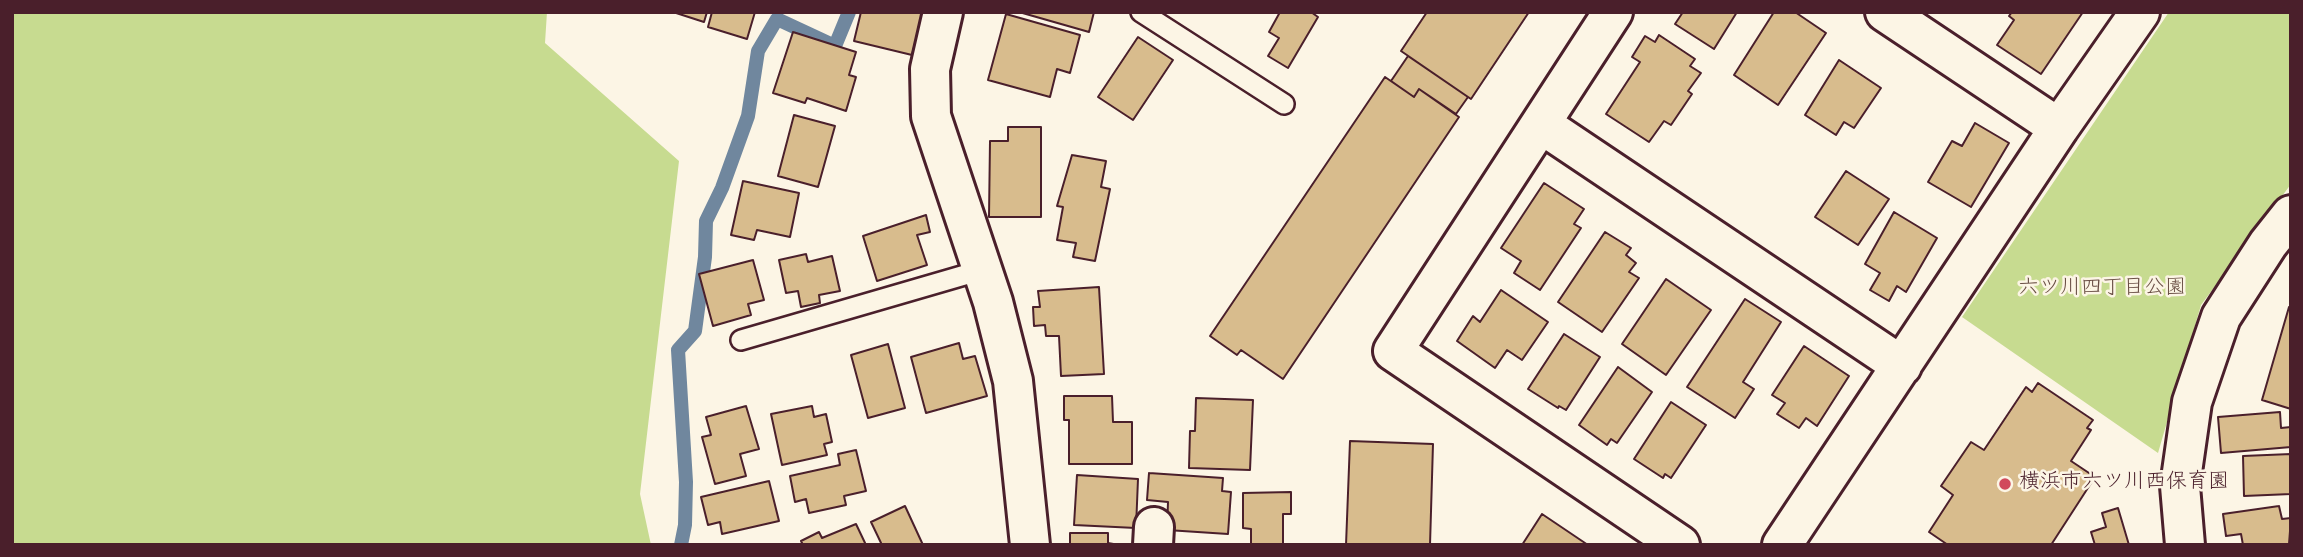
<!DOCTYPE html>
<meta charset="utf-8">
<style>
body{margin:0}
#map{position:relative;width:2303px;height:557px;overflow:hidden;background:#fcf5e5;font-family:Dekko,sans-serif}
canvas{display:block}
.frame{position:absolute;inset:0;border:14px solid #4a1f2b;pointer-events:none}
</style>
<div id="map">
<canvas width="2303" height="557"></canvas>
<div class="frame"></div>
</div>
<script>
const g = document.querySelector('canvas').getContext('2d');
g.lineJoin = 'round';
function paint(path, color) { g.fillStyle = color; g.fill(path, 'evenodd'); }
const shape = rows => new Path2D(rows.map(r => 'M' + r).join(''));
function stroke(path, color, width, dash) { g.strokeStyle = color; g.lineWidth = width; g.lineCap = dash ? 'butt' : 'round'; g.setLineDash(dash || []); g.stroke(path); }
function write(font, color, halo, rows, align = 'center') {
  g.font = font + ' Dekko,"Klee One",sans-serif'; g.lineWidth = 5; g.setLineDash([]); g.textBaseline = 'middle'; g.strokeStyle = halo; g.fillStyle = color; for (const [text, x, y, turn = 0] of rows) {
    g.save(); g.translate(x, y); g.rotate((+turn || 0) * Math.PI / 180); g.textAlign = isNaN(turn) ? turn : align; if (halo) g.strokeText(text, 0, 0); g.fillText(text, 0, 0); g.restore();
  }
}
const green = shape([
 [12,12,547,12,545,43,679,161,640,494,651,545,12,545],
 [2169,12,2288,12,2291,16,2291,184,2201,305,2158,453,1962,317]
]);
const stream = shape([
 [681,545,685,525,686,482,678,350,695,331,705,257,706,221,722,188,748,116,758,51,777,19,835,46,849,12]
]);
const building = shape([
 [673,12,707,12,704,22,673,12],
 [712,12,755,12,747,39,708,27,712,12],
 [861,12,923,12,912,55,854,41,861,12],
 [1019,12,1094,12,1089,32,1019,12],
 [1280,12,1311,12,1318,17,1288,68,1268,56,1279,38,1269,32,1280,12],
 [1427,12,1529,12,1471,99,1401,51,1427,12],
 [1683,12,1737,12,1714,49,1675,24,1683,12],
 [1774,12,1795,12,1826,33,1778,105,1734,75,1774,12],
 [2012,12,2083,12,2041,74,1997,45,2014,20,2009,16,2012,12],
 [1006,14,1080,35,1070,73,1057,69,1050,97,988,80,1006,14],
 [793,32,856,52,849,75,856,77,846,111,807,98,805,103,773,93,793,32],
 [1659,35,1695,59,1690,66,1701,73,1688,91,1692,94,1671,125,1664,121,1649,142,1606,114,1640,62,1632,57,1645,36,1655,42,1659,35],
 [1138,37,1173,60,1133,120,1098,97,1138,37],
 [1408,56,1468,97,1456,114,1419,89,1414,97,1391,81,1408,56],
 [1839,60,1881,88,1854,128,1844,122,1836,135,1805,115,1839,60],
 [1385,77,1414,97,1419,89,1459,117,1283,379,1241,350,1237,355,1210,336,1385,77],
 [794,115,835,126,818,187,778,176,794,115],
 [1975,123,2009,143,1971,207,1928,182,1952,141,1962,146,1975,123],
 [1008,127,1041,127,1041,217,989,217,990,141,1008,141,1008,127],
 [1072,155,1106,161,1101,187,1110,189,1095,261,1073,257,1076,243,1057,240,1063,207,1057,206,1072,155],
 [1846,171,1889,199,1858,245,1815,217,1846,171],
 [743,181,799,193,790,237,757,230,754,240,731,235,743,181],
 [1544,183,1584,209,1574,224,1581,228,1540,290,1514,273,1521,261,1501,248,1544,183],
 [1894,212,1937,238,1906,292,1897,286,1889,301,1870,290,1880,273,1865,264,1894,212],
 [926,215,930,232,917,235,927,265,877,281,863,236,926,215],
 [1605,232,1631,248,1626,255,1636,263,1629,272,1639,278,1602,332,1558,302,1605,232],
 [806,254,808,262,832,256,840,291,819,295,820,303,801,307,798,291,786,293,779,260,806,254],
 [753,260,764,300,748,304,751,315,713,326,699,274,753,260],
 [1666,279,1711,310,1666,375,1622,344,1666,279],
 [1099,287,1104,374,1061,376,1059,336,1046,336,1045,325,1034,326,1033,307,1040,307,1038,291,1099,287],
 [1501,290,1548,322,1522,360,1507,350,1495,368,1457,341,1473,316,1480,322,1501,290],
 [1745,299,1781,322,1743,382,1754,389,1735,418,1687,387,1745,299],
 [2289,307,2291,307,2291,409,2262,400,2289,307],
 [1564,334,1600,357,1566,410,1559,406,1558,408,1528,389,1564,334],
 [959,343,963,359,975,356,987,396,926,413,911,357,959,343],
 [888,344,905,408,868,418,851,355,888,344],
 [1804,346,1849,376,1817,426,1806,418,1799,428,1777,414,1785,403,1772,395,1804,346],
 [1618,367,1652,392,1617,443,1611,439,1607,445,1579,425,1618,367],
 [2038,383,2093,420,2087,428,2091,430,2071,461,2095,477,2051,545,1948,545,1929,532,1953,495,1941,486,1971,442,1984,450,2026,387,2032,392,2038,383],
 [1064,396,1112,396,1113,422,1132,422,1132,464,1069,464,1069,420,1064,420,1064,396],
 [1196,398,1253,400,1250,470,1189,468,1190,431,1195,431,1196,398],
 [1671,402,1706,425,1671,478,1665,474,1663,478,1634,459,1671,402],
 [746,406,759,449,740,454,746,476,715,484,702,437,711,435,706,417,746,406],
 [812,406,814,417,826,414,832,442,824,444,827,455,782,465,771,414,812,406],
 [2280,412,2281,428,2291,427,2291,447,2221,453,2218,417,2280,412],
 [1350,441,1433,444,1430,545,1346,545,1350,441],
 [856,450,866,491,844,496,846,505,809,513,806,499,795,502,790,476,840,465,838,454,856,450],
 [2291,454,2291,494,2244,496,2243,456,2291,454],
 [1149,473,1223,478,1222,491,1231,492,1228,534,1167,530,1168,502,1147,500,1149,473],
 [1077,475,1138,479,1136,528,1074,525,1077,475],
 [769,481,779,521,722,534,720,522,708,525,701,497,769,481],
 [1291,492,1291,514,1283,514,1283,545,1251,545,1251,529,1243,528,1243,493,1291,492],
 [905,506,923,545,882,545,871,522,905,506],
 [2279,506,2282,519,2291,518,2289,544,2243,545,2241,534,2226,536,2223,514,2279,506],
 [2118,508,2129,545,2095,545,2091,532,2106,527,2102,513,2118,508],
 [1542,514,1588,545,1522,545,1542,514],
 [856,524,866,545,803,545,801,541,819,532,822,538,856,524],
 [1070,533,1108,533,1108,543,1119,545,1070,545,1070,533]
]);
const service = shape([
 [1141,12,1284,104],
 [741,340,982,270]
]);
const minor = shape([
 [943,12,930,69,931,116,993,302,1013,381,1030,545],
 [1613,12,1393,351,1680,545],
 [1885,12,2059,128],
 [1541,124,1902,366],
 [1153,545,1154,527],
 [1782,545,2059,128,2140,12],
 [2185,545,2180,486,2192,402,2221,317,2268,244,2291,215]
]);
const markers = [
 [2005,484,7,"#d1495b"]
];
const parkNames = [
 ["六ツ川四丁目公園",2102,290]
];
const poiNames = [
 ["横浜市六ツ川西保育園",2019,484]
];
paint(green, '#c7db90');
stroke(stream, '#70879e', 14);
paint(building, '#d8bc8d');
stroke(building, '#4a1f2b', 2);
stroke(service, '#4a1f2b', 24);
stroke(minor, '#4a1f2b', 44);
stroke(service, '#fcf5e5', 19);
stroke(minor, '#fcf5e5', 38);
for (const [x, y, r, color] of markers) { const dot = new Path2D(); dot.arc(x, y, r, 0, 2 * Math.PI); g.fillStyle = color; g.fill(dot); stroke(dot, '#fcf5e5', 2.5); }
write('21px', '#694e44', '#fcf5e5', parkNames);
write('21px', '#4a1f2b', '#fcf5e5', poiNames, 'left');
</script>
